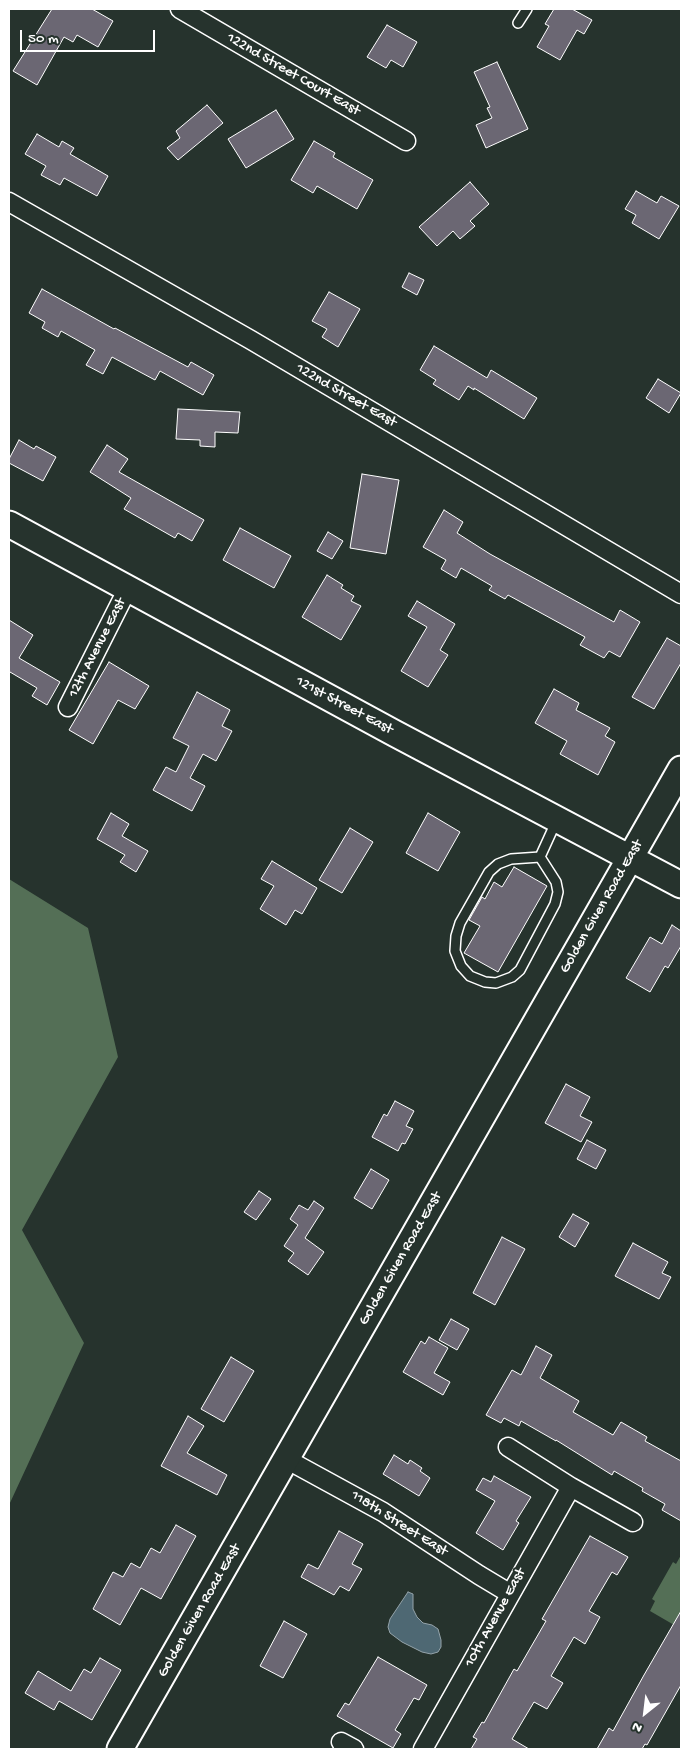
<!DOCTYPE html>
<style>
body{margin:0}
#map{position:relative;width:690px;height:1758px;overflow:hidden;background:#26332d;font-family:"Gochi Hand",sans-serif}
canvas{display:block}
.frame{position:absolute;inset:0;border:10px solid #fff;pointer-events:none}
.north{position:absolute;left:620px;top:1688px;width:50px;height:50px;-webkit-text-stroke:4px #26332d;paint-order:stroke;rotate:209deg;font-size:14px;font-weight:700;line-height:20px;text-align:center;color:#fff}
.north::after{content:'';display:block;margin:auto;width:18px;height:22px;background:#fff;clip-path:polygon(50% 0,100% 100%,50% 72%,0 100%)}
.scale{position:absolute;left:20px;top:30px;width:135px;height:22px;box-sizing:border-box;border:2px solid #fff;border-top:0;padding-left:6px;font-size:15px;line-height:18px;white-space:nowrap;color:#fff;-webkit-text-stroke:4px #26332d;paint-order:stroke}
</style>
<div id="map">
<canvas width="690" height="1758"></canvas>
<div class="frame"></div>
<div class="north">N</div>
<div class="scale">50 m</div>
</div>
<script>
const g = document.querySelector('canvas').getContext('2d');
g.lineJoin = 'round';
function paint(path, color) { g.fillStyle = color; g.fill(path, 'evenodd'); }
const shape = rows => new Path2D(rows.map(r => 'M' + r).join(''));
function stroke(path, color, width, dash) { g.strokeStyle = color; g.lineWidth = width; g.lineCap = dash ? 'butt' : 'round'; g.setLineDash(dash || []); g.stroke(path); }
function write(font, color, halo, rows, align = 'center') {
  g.font = font + ' "Gochi Hand",sans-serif'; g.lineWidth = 4; g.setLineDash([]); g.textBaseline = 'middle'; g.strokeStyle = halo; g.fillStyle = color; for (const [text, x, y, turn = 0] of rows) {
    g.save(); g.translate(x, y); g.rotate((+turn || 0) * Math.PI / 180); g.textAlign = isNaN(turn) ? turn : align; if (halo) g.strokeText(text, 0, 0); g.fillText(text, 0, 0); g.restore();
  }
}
const green = shape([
 [9,879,88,928,118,1057,22,1230,84,1343,9,1505],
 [681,1555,681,1629,650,1611,655,1601,652,1599,673,1562,676,1564]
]);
const water = shape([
 [408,1592,413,1594,413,1609,417,1617,423,1623,432,1625,438,1629,441,1640,441,1647,438,1652,431,1654,422,1652,402,1642,390,1633,388,1627,390,1619,408,1592]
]);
const building = shape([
 [52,9,92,9,113,21,98,47,77,35,73,42,64,37,37,85,13,71,52,9],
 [554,9,572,9,592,20,584,34,577,30,560,60,537,47,549,26,545,24,554,9],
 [387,25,417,42,403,67,391,60,386,68,367,57,387,25],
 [497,62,528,129,486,148,476,125,492,118,487,108,490,107,474,72,497,62],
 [207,105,223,123,178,160,167,148,180,138,176,131,207,105],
 [276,110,294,139,246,168,228,139,276,110],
 [37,134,59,147,62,141,74,148,70,154,108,176,97,196,64,178,60,185,41,175,46,166,25,154,37,134],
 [314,141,335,153,333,157,373,180,357,209,317,186,313,193,291,180,314,141],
 [470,182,489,204,470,221,475,226,460,239,453,231,437,246,419,227,470,182],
 [636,191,657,203,661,196,679,206,659,239,632,223,636,215,625,209,636,191],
 [409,273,424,280,417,295,402,287,409,273],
 [42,289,114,329,115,328,188,367,191,362,214,375,203,395,160,371,155,380,112,357,103,374,86,365,95,350,61,331,58,337,42,328,45,322,29,313,42,289],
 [329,292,360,309,338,347,322,337,327,329,312,321,329,292],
 [434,346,487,378,491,370,537,398,524,419,474,388,474,390,468,386,459,400,433,384,436,380,420,370,434,346],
 [658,379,681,393,669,413,646,398,658,379],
 [178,409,240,412,238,433,215,432,215,447,200,446,200,440,176,439,178,409],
 [19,440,34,449,36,446,56,457,43,481,9,463,9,459,19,440],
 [107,445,128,459,119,472,204,520,192,541,178,533,175,538,124,509,131,498,90,472,107,445],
 [362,474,399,480,386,554,350,548,362,474],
 [444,510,463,522,457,533,490,554,614,622,620,610,640,622,620,657,609,651,604,658,580,645,585,637,508,595,505,599,489,590,492,586,461,568,456,578,441,569,446,560,423,547,444,510],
 [240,528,291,556,274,588,223,560,240,528],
 [328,532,343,541,332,559,317,551,328,532],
 [327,575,343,585,341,588,354,596,351,601,361,606,341,640,302,617,327,575],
 [417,601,455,624,440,650,448,655,428,687,401,671,427,627,408,616,417,601],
 [9,620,33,635,19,658,60,682,47,705,32,696,37,688,10,672,9,675,9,620],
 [667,638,681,646,681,663,654,709,632,697,667,638],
 [109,662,149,686,135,709,118,700,93,744,69,730,109,662],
 [554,689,579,703,576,710,610,728,605,736,615,742,598,775,560,754,567,741,535,723,554,689],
 [197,692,230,710,222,726,232,731,216,761,203,754,190,778,205,786,192,811,153,790,166,767,176,772,189,746,173,738,197,692],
 [111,813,129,824,122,836,148,851,136,872,120,862,125,855,97,839,111,813],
 [428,813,460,832,438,871,406,853,428,813],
 [350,828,373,842,342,893,319,880,350,828],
 [272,861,317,888,302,914,295,910,286,925,260,909,274,886,261,879,272,861],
 [514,867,547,886,498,972,464,953,480,926,469,920,482,897,485,899,494,882,502,887,514,867],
 [672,925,681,931,681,946,668,968,665,966,650,992,626,978,650,937,662,944,672,925],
 [566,1084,590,1097,580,1116,592,1122,581,1142,545,1123,566,1084],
 [395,1101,414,1111,406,1126,413,1129,405,1144,402,1143,398,1151,372,1137,384,1114,387,1116,395,1101],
 [587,1140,606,1150,596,1169,577,1159,587,1140],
 [371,1169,389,1180,372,1209,354,1198,371,1169],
 [259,1191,271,1199,256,1220,244,1212,259,1191],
 [314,1201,324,1208,305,1238,324,1252,308,1275,288,1261,294,1253,284,1246,298,1225,290,1219,299,1205,308,1210,314,1201],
 [573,1214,589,1223,575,1247,559,1237,573,1214],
 [502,1237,525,1249,495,1305,473,1293,502,1237],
 [633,1243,668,1262,662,1273,671,1277,659,1299,615,1276,633,1243],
 [451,1319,469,1329,457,1350,439,1340,451,1319],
 [429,1337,448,1348,434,1373,450,1382,443,1395,403,1372,421,1341,425,1344,429,1337],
 [536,1346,552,1355,540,1378,579,1401,573,1412,613,1435,621,1422,647,1437,645,1441,681,1461,681,1521,662,1510,665,1504,642,1491,643,1488,614,1471,612,1475,556,1440,556,1441,521,1421,519,1426,504,1418,501,1423,486,1415,512,1370,521,1375,536,1346],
 [231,1357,254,1371,224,1422,201,1409,231,1357],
 [188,1416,204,1426,187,1453,227,1475,217,1495,161,1466,188,1416],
 [394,1455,408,1464,410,1460,422,1468,420,1471,430,1478,419,1496,383,1474,394,1455],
 [494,1476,531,1497,516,1521,519,1523,503,1550,476,1533,495,1501,476,1490,483,1478,491,1482,494,1476],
 [176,1525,196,1536,161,1599,141,1588,120,1625,93,1609,113,1572,123,1577,131,1563,140,1568,151,1548,160,1553,176,1525],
 [339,1531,363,1544,352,1564,362,1569,349,1591,340,1586,334,1595,301,1577,308,1564,318,1569,339,1531],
 [590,1536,628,1557,617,1575,612,1572,589,1611,600,1617,585,1644,574,1637,551,1676,563,1683,547,1709,534,1702,512,1739,529,1749,471,1749,477,1739,473,1737,482,1722,484,1723,514,1669,517,1671,546,1621,542,1619,590,1536],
 [681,1611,681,1685,647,1745,645,1744,642,1749,597,1749,609,1728,613,1731,644,1675,681,1611],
 [284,1621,307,1634,283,1678,260,1666,284,1621],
 [378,1657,427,1685,419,1700,414,1698,395,1730,401,1734,393,1748,337,1716,345,1703,349,1705,378,1657],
 [100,1658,121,1670,92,1720,59,1701,54,1710,25,1693,38,1671,71,1691,84,1669,91,1673,100,1658]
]);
const lane = shape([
 [518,23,527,9],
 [540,857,511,859,498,864,489,872,460,923,456,936,455,951,461,966,470,976,485,982,496,983,512,977,520,970,555,904,558,892,556,882,540,857,556,822]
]);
const street = shape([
 [180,9,406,141],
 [9,202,251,340,681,594],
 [68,707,128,588],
 [508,1447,571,1487,633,1522],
 [286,1459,383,1512,479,1575,509,1593],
 [341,1742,354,1749],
 [423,1749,571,1487]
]);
const secondary = shape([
 [9,524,394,733,681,885],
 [120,1749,681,769]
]);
const streetNames = [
 ["122nd Street Court East",293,75,30],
 ["122nd Street East",346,396,30],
 ["12th Avenue East",98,648,-63],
 ["121st Street East",344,706,28],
 ["Golden Given Road East",602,907,-60],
 ["Golden Given Road East",401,1259,-60],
 ["118th Street East",399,1524,32],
 ["Golden Given Road East",200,1611,-60],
 ["10th Avenue East",496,1618,-61]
];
paint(green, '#546f56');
paint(water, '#4e6873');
stroke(water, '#95a4ab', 1);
paint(building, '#6b6773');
stroke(building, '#fff', 1);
stroke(lane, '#fff', 12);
stroke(street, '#fff', 21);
stroke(secondary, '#fff', 29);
stroke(lane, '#26332d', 9);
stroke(street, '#26332d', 18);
stroke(secondary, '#26332d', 25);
write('15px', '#fff', '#26332d', streetNames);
</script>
